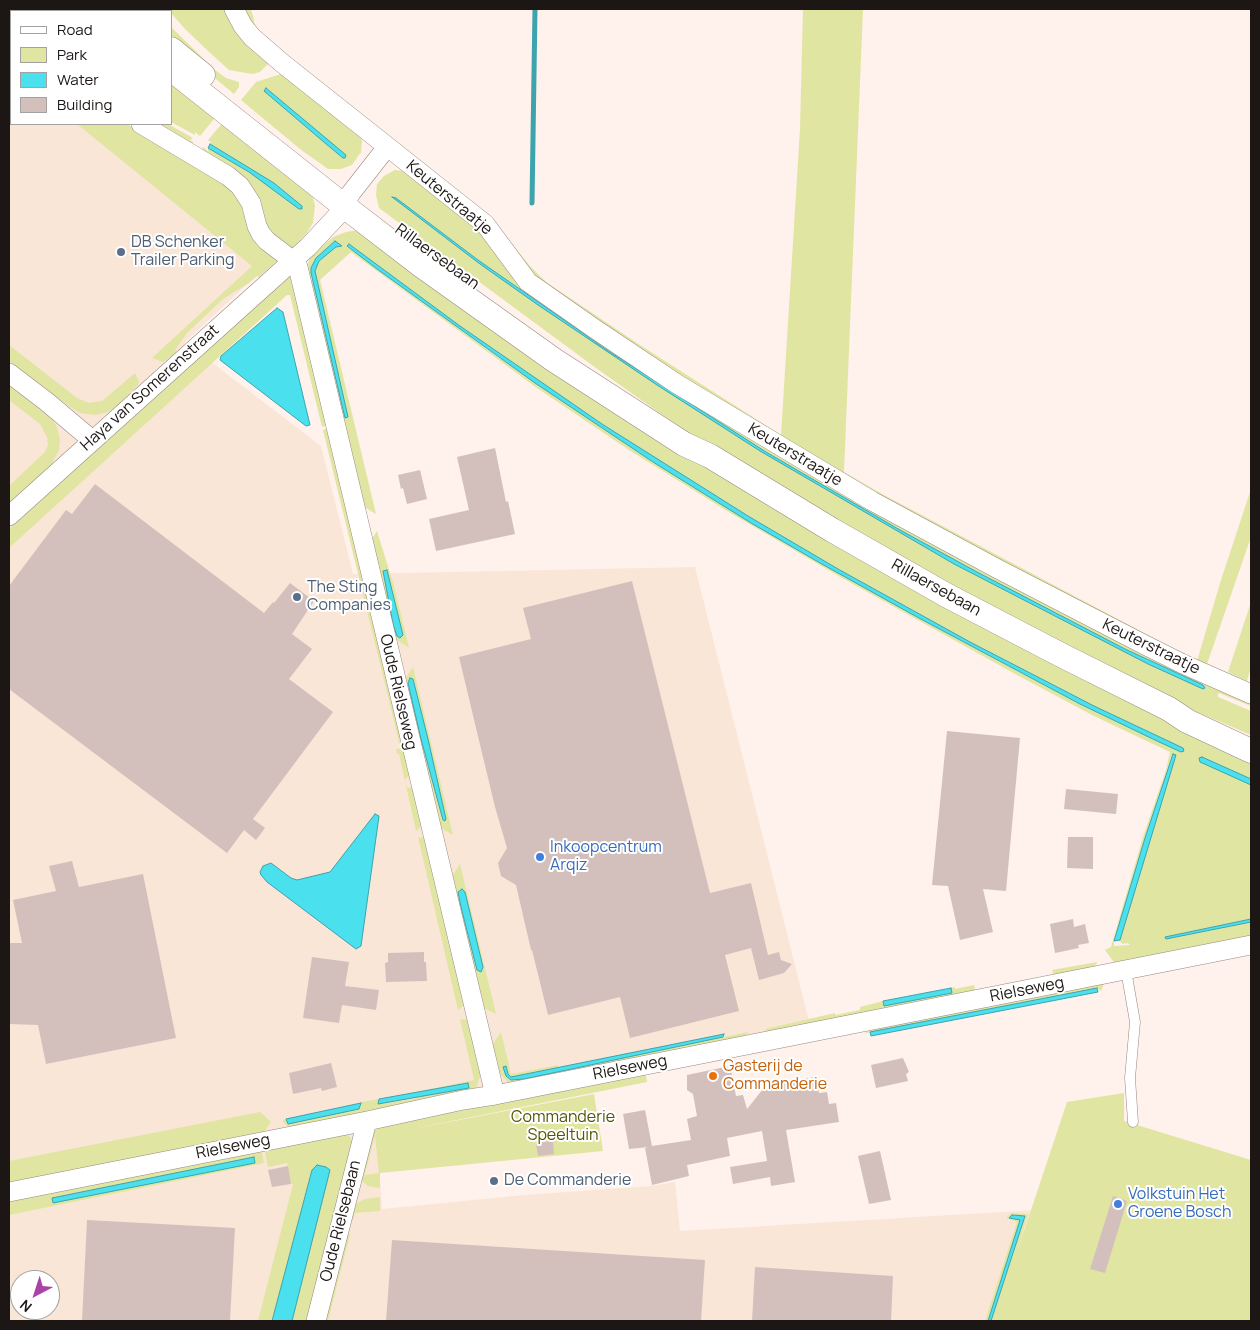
<!DOCTYPE html>
<style>
body{margin:0}
#map{position:relative;width:1260px;height:1330px;overflow:hidden;background:#fff1eb;font-family:Manrope,sans-serif}
canvas{display:block}
.frame{position:absolute;inset:0;border:10px solid #1c1614;pointer-events:none}
.legend{position:absolute;left:10px;top:10px;width:162px;height:115px;box-sizing:border-box;background:#fff;border:1px solid #a4a2a1;margin:0;padding:6px 9px;list-style:none;font-size:15px;color:#1c1614}
.legend li{display:flex;align-items:center;gap:10px;height:25px}
.legend b{width:25px;border:1px solid #a4a2a1}
.north{position:absolute;left:10px;top:1270px;width:50px;height:50px;box-sizing:border-box;background:#fff;border:1px solid #a4a2a1;border-radius:50%;rotate:220deg;font-size:14px;font-weight:700;line-height:20px;text-align:center;color:#1c1614}
.north::after{content:'';display:block;margin:auto;width:18px;height:22px;background:#ab43a6;clip-path:polygon(50% 0,100% 100%,50% 72%,0 100%)}
</style>
<div id="map">
<canvas width="1260" height="1330"></canvas>
<div class="frame"></div>
<ul class="legend">
<li><b style="height:6px;background:#fff"></b>Road</li>
<li><b style="height:14px;background:#e1e5a2"></b>Park</li>
<li><b style="height:14px;background:#4be0ee"></b>Water</li>
<li><b style="height:14px;background:#d3c0bd"></b>Building</li>
</ul>
<div class="north">N</div>
</div>
<script>
const g = document.querySelector('canvas').getContext('2d');
g.lineJoin = 'round';
function paint(path, color) { g.fillStyle = color; g.fill(path, 'evenodd'); }
const shape = rows => new Path2D(rows.map(r => 'M' + r).join(''));
function stroke(path, color, width, dash) { g.strokeStyle = color; g.lineWidth = width; g.lineCap = dash ? 'butt' : 'round'; g.setLineDash(dash || []); g.stroke(path); }
function write(font, color, halo, rows, align = 'center') {
  g.font = font + ' Manrope,sans-serif'; g.lineWidth = 4; g.setLineDash([]); g.textBaseline = 'middle'; g.strokeStyle = halo; g.fillStyle = color; for (const [text, x, y, turn = 0] of rows) {
    g.save(); g.translate(x, y); g.rotate((+turn || 0) * Math.PI / 180); g.textAlign = isNaN(turn) ? turn : align; if (halo) g.strokeText(text, 0, 0); g.fillText(text, 0, 0); g.restore();
  }
}
const industrial = shape([
 [9,37,11,40,11,124,100,124,270,263,185,342,321,446,353,574,695,567,810,1025,375,1108,382,1209,524,1195,651,1186,675,1182,680,1231,1053,1209,1016,1321,9,1321],
 [20,1280,50,1280,50,1310,20,1310]
]);
const green = shape([
 [27,9,96,9,98,11,30,11],
 [167,9,229,9,267,58,268,64,260,72,252,74,229,70,207,50,185,29,171,13,171,11],
 [240,9,251,9,256,29,269,41,497,226,530,266,546,282,640,345,781,435,800,129,803,9,863,9,844,472,882,494,1197,661,1221,580,1251,489,1251,537,1207,664,1198,665,856,488,536,283,506,241,265,42],
 [171,27,215,70,226,78,239,82,239,87,234,94,171,42],
 [281,74,360,136,362,141,361,152,352,165,341,169,328,169,300,149,241,100,256,82],
 [266,88,345,155,345,157,343,158,265,91],
 [171,75,218,114,200,136,195,132,195,135,171,122],
 [225,120,312,195,315,205,313,223,306,234,292,248,290,248,272,236,202,151,203,147,208,151,208,148,249,172,301,210,302,206,274,183,210,144,212,143,208,140],
 [77,124,127,124,229,186,278,260,259,277,257,276,249,283,223,299,187,333,175,350,177,352,163,362,152,358,252,266],
 [154,124,168,124,193,138,190,140,194,142,191,143],
 [395,170,405,171,465,214,498,248,669,383,1251,698,1251,706,1219,693,1218,694,1218,697,1251,711,1251,735,1183,706,969,597,698,439,661,414,596,368,379,208,376,195,377,184,384,176],
 [396,198,478,260,610,352,766,452,900,530,1009,590,1125,649,1203,685,1148,664,954,564,760,451,602,348,480,264],
 [358,230,496,325,1251,756,1251,779,1202,757,1199,760,1251,785,1251,919,1166,937,1166,939,1251,922,1251,938,1116,965,1105,950,1111,947,1143,837,1166,770,1170,752,1094,716,1017,675,842,578,727,511,629,450,537,388,351,252,320,280,376,514,361,505,306,268,311,256,333,237,346,232],
 [335,242,341,246,336,247,319,261,315,267,312,283,311,273,316,258],
 [349,244,460,326,534,377,602,424,748,516,838,569,970,642,1094,706,1183,748,1181,752,1080,704,917,617,653,462,495,355,377,269,348,247],
 [1175,755,1119,941,1123,944,1128,943,1130,945,1114,946,1114,942,1145,838,1171,758],
 [290,274,328,425,322,427,290,295,287,295,9,548,9,529],
 [9,345,77,398,89,403,102,401,135,373,139,382,138,385,118,405,108,412,95,415,80,413,70,407,9,361],
 [9,384,51,417,57,427,60,439,59,450,51,465,9,504,9,486,45,452,48,445,47,437,40,424,9,400],
 [329,428,412,778,407,777,405,780,407,788,415,787,423,825,416,831,399,754,397,754,396,749,400,749,400,746,323,430],
 [377,531,394,586,409,648,393,637,370,542],
 [386,570,397,636,383,572],
 [1251,602,1251,667,1247,681,1228,672],
 [413,667,453,835,437,826,403,682],
 [413,679,428,739,446,820,443,820,408,683],
 [418,837,427,839,466,1004,458,1010],
 [460,864,496,1014,480,1006,450,879],
 [459,891,465,892,483,969,461,907],
 [1097,962,1094,969,1054,977,1052,970],
 [1105,981,1101,991,1097,988,866,1033,868,1028],
 [974,985,976,993,770,1034,765,1029,835,1013,835,1015,860,1010,860,1007,883,1001,884,1005,951,993,951,988,955,987,955,989],
 [460,1019,470,1020,482,1072,474,1093,290,1129,283,1122,283,1120,286,1119,288,1124,359,1109,362,1102,379,1099,378,1104,380,1104,413,1099,468,1083,392,1097,474,1080],
 [501,1032,511,1074,558,1065,558,1067,511,1077,503,1067,511,1080,524,1079,748,1032,746,1039,511,1086,498,1071,490,1048],
 [645,1072,647,1082,402,1131,594,1094,603,1151,380,1173,380,1188,368,1186,359,1179,372,1133,379,1127],
 [375,1136,379,1173,365,1175,365,1174],
 [1124,1093,1124,1121,1251,1160,1251,1321,991,1321,1025,1217,1020,1220,988,1321,985,1321,1017,1222,1006,1218,1011,1213,1028,1214,1016,1255,1067,1102],
 [260,1112,271,1122,262,1135,9,1185,9,1161],
 [344,1133,350,1137,353,1143,310,1321,292,1321,330,1170,319,1165,311,1172,272,1321,258,1321,293,1184,291,1184,287,1163,268,1167,264,1147],
 [261,1148,264,1163,9,1215,9,1198],
 [380,1197,380,1211,355,1213,353,1221,348,1215,355,1204,365,1199],
 [349,1234,350,1235,328,1321,321,1321,342,1237]
]);
const water = shape([
 [266,88,346,155,345,158,343,158,325,143,264,91,266,88],
 [210,144,274,183,302,206,302,209,299,209,249,172,208,148,210,144],
 [392,197,396,198,478,260,610,352,766,452,900,530,977,572,1125,649,1203,685,1205,688,1203,689,1148,664,954,564,760,451,657,385,538,305,480,264,392,197],
 [335,241,342,246,336,247,319,261,315,271,348,417,345,418,311,273,311,268,316,258,335,241],
 [349,244,460,326,534,377,602,424,748,516,838,569,970,642,1094,706,1183,748,1184,751,1181,752,1157,741,1080,704,917,617,820,563,751,523,653,462,535,383,377,269,347,246,349,244],
 [277,308,283,312,310,425,306,426,220,360,221,356,277,308],
 [387,570,403,635,400,638,397,636,393,624,383,571,387,570],
 [410,678,413,679,428,739,446,819,445,821,443,820,421,739,408,683,410,678],
 [1173,754,1176,755,1120,940,1114,941,1145,838,1173,754],
 [1202,757,1251,779,1251,785,1200,762,1199,758,1202,757],
 [375,814,379,816,361,946,356,949,267,882,261,875,260,872,263,866,271,863,291,878,297,880,330,872,375,814],
 [462,889,465,892,483,967,481,972,477,970,461,907,458,892,462,889],
 [1251,919,1251,922,1166,939,1165,937,1251,919],
 [951,988,952,993,884,1006,883,1001,951,988],
 [1097,988,1098,992,871,1036,870,1032,1097,988],
 [724,1034,723,1037,524,1079,511,1080,506,1076,503,1067,506,1066,508,1074,511,1077,724,1034],
 [468,1083,469,1088,378,1104,379,1099,468,1083],
 [361,1103,359,1109,288,1124,286,1119,361,1103],
 [254,1157,255,1163,53,1203,52,1198,254,1157],
 [317,1165,326,1167,330,1170,292,1321,272,1321,312,1170,317,1165],
 [1012,1215,1025,1216,991,1321,988,1321,1020,1220,1009,1218,1012,1215]
]);
const stream = shape([
 [532,203,535,9]
]);
const building = shape([
 [495,448,506,502,508,501,515,534,436,551,429,519,469,510,457,457],
 [420,470,427,499,407,504,403,488,401,489,398,475],
 [95,484,264,613,273,602,274,603,290,583,314,601,292,634,312,649,289,679,333,712,253,819,265,828,256,840,244,830,227,853,9,689,9,586,66,510,72,514],
 [632,581,710,893,751,883,768,955,779,952,781,960,792,964,784,973,759,980,751,948,725,955,739,1011,630,1038,620,997,548,1015,532,950,531,950,516,885,501,876,498,863,507,848,495,807,459,657,531,639,523,608],
 [947,731,1020,738,1006,891,983,889,993,932,960,940,948,886,932,885],
 [1066,789,1118,794,1116,814,1064,809],
 [1068,837,1093,837,1093,869,1067,868],
 [72,861,79,887,143,874,176,1038,46,1064,38,1025,9,1024,9,943,22,943,13,900,56,891,49,866],
 [1073,919,1074,927,1085,924,1089,943,1078,945,1079,948,1055,953,1050,924],
 [424,952,424,962,426,962,427,981,386,982,385,963,388,962,388,953],
 [312,957,349,962,345,986,379,990,376,1010,342,1005,339,1023,303,1018],
 [903,1058,909,1072,906,1074,908,1081,876,1088,871,1065],
 [331,1063,337,1087,322,1091,321,1088,293,1094,289,1073],
 [730,1066,736,1096,743,1095,747,1109,767,1084,816,1077,819,1093,827,1092,829,1104,836,1103,839,1122,786,1130,795,1182,771,1186,770,1177,733,1184,730,1167,767,1161,762,1131,727,1138,730,1156,687,1165,689,1176,652,1185,645,1148,648,1147,629,1149,623,1114,645,1110,652,1146,691,1140,687,1119,697,1116,693,1094,687,1090,687,1075],
 [553,1141,554,1154,538,1156,536,1143],
 [880,1151,891,1200,869,1204,858,1156],
 [288,1166,291,1184,272,1187,268,1170],
 [1113,1196,1127,1201,1105,1273,1090,1269],
 [87,1220,235,1228,230,1321,82,1321],
 [392,1240,705,1260,701,1321,386,1321],
 [755,1267,893,1276,891,1321,752,1321]
]);
const service = shape([
 [1126,970,1135,1022,1130,1078,1133,1122]
]);
const minor = shape([
 [234,9,243,26,252,37,282,63,485,224,528,282,595,329,677,384,872,501,996,568,1143,644,1183,664,1251,694],
 [9,15,11,18],
 [141,124,228,176,240,186,251,203,257,226,261,234,267,241,292,260,298,267,495,1095],
 [9,373,47,402,92,440],
 [9,516,308,247,337,216,351,193,387,147],
 [9,1192,367,1121,463,1100,495,1095,1251,945],
 [316,1321,367,1121]
]);
const tertiary = shape([
 [121,9,124,11],
 [171,49,203,75],
 [171,69,344,206,422,266,554,360,684,444,710,456,832,530,946,595,1063,656,1169,709,1187,721,1251,751]
]);
const markers = [
 [121,252,5,"#5c6f8a"],
 [297,597,5,"#5c6f8a"],
 [540,857,5,"#3f7fe0"],
 [713,1076,5,"#e8710a"],
 [494,1181,5,"#5c6f8a"],
 [1118,1204,5,"#3f7fe0"]
];
const streetNames = [
 ["Keuterstraatje",449,198,40],
 ["Rillaersebaan",437,257,36],
 ["Haya van Somerenstraat",150,388,-42],
 ["Keuterstraatje",795,455,31],
 ["Rillaersebaan",936,588,29],
 ["Keuterstraatje",1151,647,26],
 ["Oude Rielseweg",398,692,77],
 ["Rielseweg",1027,990,-11],
 ["Rielseweg",630,1068,-11],
 ["Rielseweg",233,1147,-11],
 ["Oude Rielsebaan",341,1221,-76]
];
const serviceNames = [
 ["DB Schenker",131,243],
 ["Trailer Parking",131,261],
 ["The Sting",307,588],
 ["Companies",307,606],
 ["De Commanderie",504,1181]
];
const shopNames = [
 ["Inkoopcentrum",550,848],
 ["Arqiz",550,866],
 ["Volkstuin Het",1128,1195],
 ["Groene Bosch",1128,1213]
];
const foodNames = [
 ["Gasterij de",723,1067],
 ["Commanderie",723,1085]
];
const parkNames = [
 ["Commanderie",563,1118],
 ["Speeltuin",563,1136]
];
paint(industrial, '#fae6d7');
paint(green, '#e1e5a2');
paint(water, '#4be0ee');
stroke(water, '#3da3ad', 1);
stroke(stream, '#3da3ad', 5);
paint(building, '#d3c0bd');
stroke(service, '#978881', 11);
stroke(minor, '#978881', 20);
stroke(tertiary, '#978881', 25);
stroke(service, '#fff', 10);
stroke(minor, '#fff', 19);
stroke(tertiary, '#fff', 24);
for (const [x, y, r, color] of markers) { const dot = new Path2D(); dot.arc(x, y, r, 0, 2 * Math.PI); g.fillStyle = color; g.fill(dot); stroke(dot, '#fff', 2); }
write('16px', '#1c1614', '#fff', streetNames);
write('16px', '#4e5e75', '#fff', serviceNames, 'left');
write('16px', '#366cbe', '#fff', shopNames, 'left');
write('16px', '#c56008', '#fff', foodNames, 'left');
write('16px', '#545607', '#fff', parkNames);
</script>
